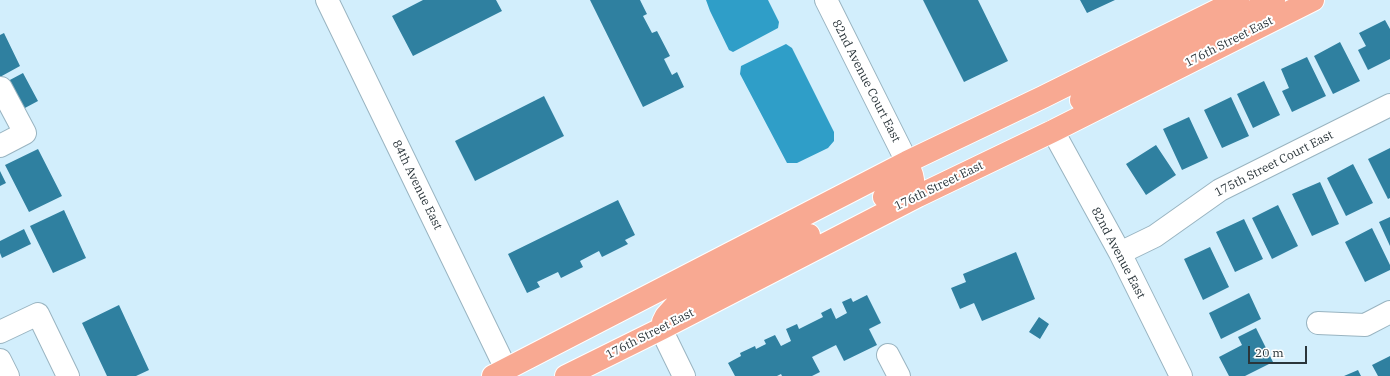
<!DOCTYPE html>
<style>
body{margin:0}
#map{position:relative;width:1390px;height:376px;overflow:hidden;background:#d2eefc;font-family:"IBM Plex Serif",serif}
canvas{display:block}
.scale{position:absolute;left:1248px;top:346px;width:59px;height:18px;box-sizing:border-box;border:2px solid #2a353a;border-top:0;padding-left:5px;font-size:12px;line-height:14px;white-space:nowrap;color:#2a353a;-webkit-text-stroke:3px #fff;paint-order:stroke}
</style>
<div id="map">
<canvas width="1390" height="376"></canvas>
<div class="scale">20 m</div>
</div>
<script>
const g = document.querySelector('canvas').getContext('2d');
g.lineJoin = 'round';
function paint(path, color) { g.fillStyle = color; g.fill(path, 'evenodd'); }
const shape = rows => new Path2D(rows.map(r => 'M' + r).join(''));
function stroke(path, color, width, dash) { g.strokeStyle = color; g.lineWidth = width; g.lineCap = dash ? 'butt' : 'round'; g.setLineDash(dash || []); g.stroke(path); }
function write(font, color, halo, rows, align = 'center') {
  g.font = font + ' "IBM Plex Serif",serif'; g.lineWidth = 4; g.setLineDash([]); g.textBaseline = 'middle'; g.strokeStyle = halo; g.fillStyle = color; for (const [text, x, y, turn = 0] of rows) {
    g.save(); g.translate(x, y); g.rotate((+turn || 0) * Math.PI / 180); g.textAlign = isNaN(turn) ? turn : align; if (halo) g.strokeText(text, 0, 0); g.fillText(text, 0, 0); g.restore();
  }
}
const water = shape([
 [706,0,768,0,779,22,778,28,733,52,729,50,710,11],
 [786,44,792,48,834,132,834,141,828,148,797,163,787,163,740,74,741,66]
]);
const building = shape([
 [423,0,496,0,502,11,413,56,392,16],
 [590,0,640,0,647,14,643,16,652,33,657,31,670,56,664,59,672,75,677,72,684,87,643,107],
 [923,0,978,0,1008,61,964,82],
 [1080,0,1115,0,1087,13],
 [1385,20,1390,29,1390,59,1368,70,1358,50,1366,46,1359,33],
 [4,33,20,66,0,77,0,35],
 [1340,42,1360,81,1333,94,1314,56],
 [1307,57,1326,96,1292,112,1282,91,1289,88,1281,69],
 [23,73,38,101,23,109,8,81],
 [1264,81,1280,115,1253,128,1237,94],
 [544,96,564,136,475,181,455,141],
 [1231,97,1249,136,1222,148,1204,110],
 [1189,117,1208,158,1182,170,1163,129],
 [1156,145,1176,175,1146,195,1126,164],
 [1390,148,1390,198,1388,199,1368,159],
 [38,149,62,196,29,212,5,165],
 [1353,164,1373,203,1346,216,1327,178],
 [0,171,6,183,0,186],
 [1320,182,1339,224,1312,236,1292,194],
 [618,200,635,235,625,240,628,244,602,257,599,251,580,261,583,267,561,278,558,272,537,282,540,287,527,293,508,254],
 [1278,205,1298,246,1272,259,1252,218],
 [64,210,86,258,53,273,30,226],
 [1390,217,1390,246,1379,222],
 [1244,219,1263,259,1235,272,1216,232],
 [1372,228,1390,265,1390,270,1365,282,1345,242],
 [24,229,31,244,2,258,0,253,0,241],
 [1210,247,1229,287,1203,300,1184,259],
 [1016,252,1035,299,982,321,974,303,960,309,951,288,966,282,963,274],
 [1249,293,1261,319,1221,339,1209,313],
 [867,295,881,323,869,329,877,345,844,361,836,345,812,357,820,372,812,376,782,376,781,374,777,376,735,376,728,363,741,356,740,353,755,346,756,349,766,344,764,340,775,335,781,346,791,341,786,329,797,324,799,329,823,317,821,313,831,308,836,319,847,313,842,302,851,298,853,302],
 [119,305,149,370,136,376,107,376,82,323],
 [1039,317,1049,324,1040,339,1029,332],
 [1256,328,1273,362,1245,376,1229,376,1219,357,1242,345,1238,337],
 [1390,356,1390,376,1378,376,1372,365],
 [1358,370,1361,376,1344,376]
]);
const minor = shape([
 [327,0,506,369],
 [826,0,907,162],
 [1053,131,1120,253,1181,376],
 [0,146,25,133,1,88],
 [1120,253,1155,236,1220,190,1390,105],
 [1318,323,1365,325,1390,312],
 [661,329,684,376],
 [0,332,38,314,68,376],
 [888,355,899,376],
 [0,360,8,376]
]);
const major = shape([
 [1081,100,1274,0],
 [884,197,909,184,913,180,912,175,907,162],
 [663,322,666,316,675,306,686,298,809,235],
 [493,376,907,162,1043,97,1238,0],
 [566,376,661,329,918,196,1053,131,1313,0]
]);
const streetNames = [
 ["176th Street East",1229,42,-27],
 ["82nd Avenue Court East",866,81,63],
 ["175th Street Court East",1274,164,-27],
 ["84th Avenue East",417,185,64],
 ["176th Street East",939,186,-26],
 ["82nd Avenue East",1118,253,62],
 ["176th Street East",650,334,-27]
];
paint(water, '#2f9ec8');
paint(building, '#2f80a0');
stroke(minor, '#99b4c1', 24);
stroke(major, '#fff', 24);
stroke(minor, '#fff', 22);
stroke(major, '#f8a992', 22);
write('12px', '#2a353a', '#fff', streetNames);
</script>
